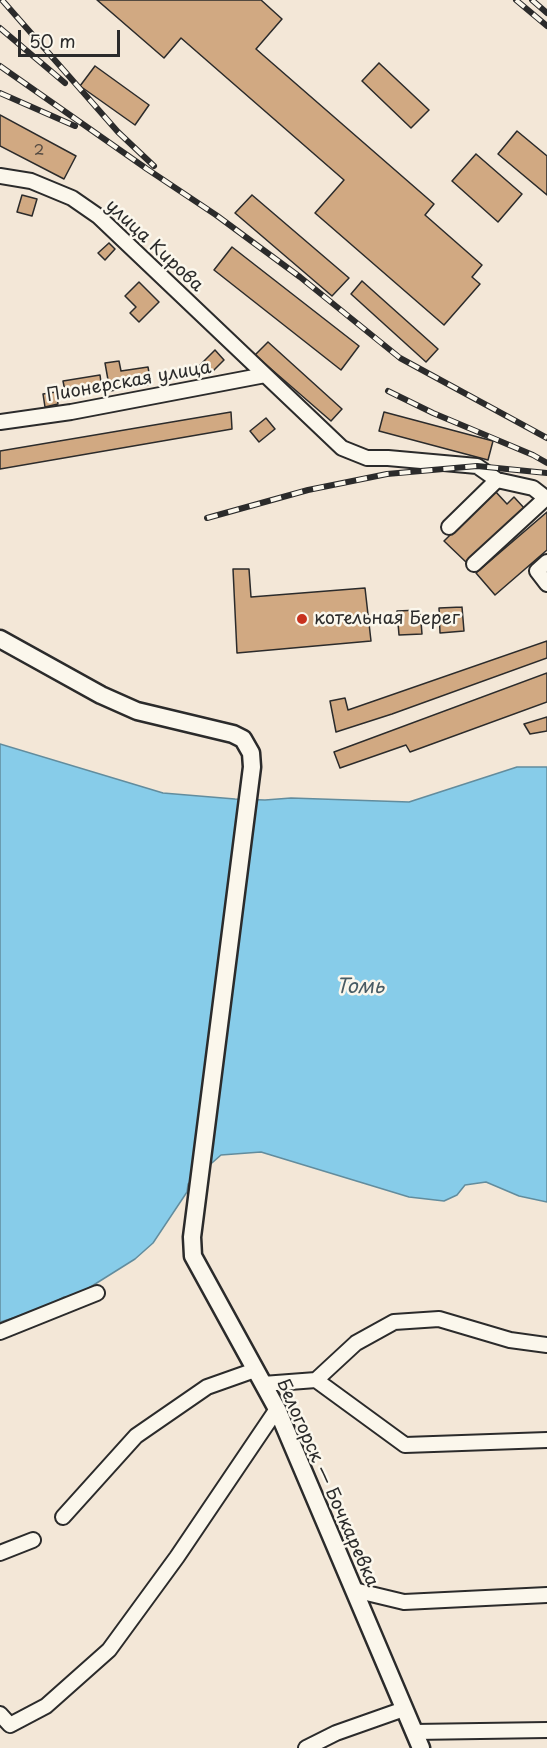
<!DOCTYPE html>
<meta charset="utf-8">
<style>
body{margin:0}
#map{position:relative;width:547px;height:1748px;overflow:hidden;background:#f3e7d7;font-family:"Playpen Sans",sans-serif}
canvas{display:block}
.scale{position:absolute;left:18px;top:30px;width:102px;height:27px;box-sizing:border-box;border:3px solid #2b2b2b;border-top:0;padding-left:8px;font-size:18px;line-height:21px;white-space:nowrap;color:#2b2b2b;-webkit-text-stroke:4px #fbf7ec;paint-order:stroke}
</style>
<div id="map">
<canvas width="547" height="1748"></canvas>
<div class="scale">50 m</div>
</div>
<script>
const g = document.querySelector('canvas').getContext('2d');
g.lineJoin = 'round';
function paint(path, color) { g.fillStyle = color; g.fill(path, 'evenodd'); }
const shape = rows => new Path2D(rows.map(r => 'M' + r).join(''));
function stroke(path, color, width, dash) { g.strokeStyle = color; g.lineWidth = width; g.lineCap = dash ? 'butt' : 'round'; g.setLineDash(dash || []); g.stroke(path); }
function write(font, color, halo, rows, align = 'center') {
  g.font = font + ' "Playpen Sans",sans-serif'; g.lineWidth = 5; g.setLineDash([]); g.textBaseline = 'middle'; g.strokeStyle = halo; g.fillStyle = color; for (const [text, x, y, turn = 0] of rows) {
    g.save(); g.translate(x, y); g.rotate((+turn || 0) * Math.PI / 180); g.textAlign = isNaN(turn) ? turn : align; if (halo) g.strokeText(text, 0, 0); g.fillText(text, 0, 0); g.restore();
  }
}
const water = shape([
 [0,744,163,793,235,799,265,800,291,798,409,802,517,767,547,767,547,1202,519,1196,486,1182,465,1185,457,1195,444,1201,409,1197,261,1152,221,1155,188,1184,187,1192,153,1243,135,1259,76,1296,64,1297,42,1309,0,1322,0,744]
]);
const building = shape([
 [97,0,261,0,282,19,256,49,434,204,425,215,482,265,472,277,480,284,444,325,315,213,344,180,181,38,164,58,97,0],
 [379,63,429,110,411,128,362,81,379,63],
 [95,66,149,105,135,125,80,86,95,66],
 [0,115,76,156,64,179,0,146,0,115],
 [517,131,547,156,547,195,498,154,517,131],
 [476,154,522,194,498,222,452,181,476,154],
 [22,195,37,199,32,216,17,212,22,195],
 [252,195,349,278,332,296,235,213,252,195],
 [109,243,115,249,105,260,98,253,109,243],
 [232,247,359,346,341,370,214,270,232,247],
 [362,281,438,349,426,362,351,294,362,281],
 [139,282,159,302,139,322,130,313,136,307,125,296,139,282],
 [268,342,342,409,331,421,255,355,268,342],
 [215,350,224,360,209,375,199,366,215,350],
 [119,361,121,371,148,367,151,384,110,391,105,363,119,361],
 [100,375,102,390,66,396,63,381,100,375],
 [56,392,58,404,45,407,43,394,56,392],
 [231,412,232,429,0,469,0,451,231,412],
 [384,412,493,441,488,460,379,431,384,412],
 [266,418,275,429,259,442,250,431,266,418],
 [495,491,507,504,514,497,525,509,467,563,444,541,495,491],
 [547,512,547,550,495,595,476,573,547,512],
 [233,569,249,569,251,597,365,588,371,641,237,653,233,569],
 [462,607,464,631,440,633,439,608,462,607],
 [420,610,422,634,399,635,397,611,420,610],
 [547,641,547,658,392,714,336,732,330,701,345,698,348,710,547,641],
 [547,673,547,702,410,752,406,745,340,768,334,752,547,673],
 [547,717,547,731,530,734,524,724,547,717]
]);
const minor = shape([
 [0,176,31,181,72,198,98,216,342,448,367,458,388,458,477,466,497,480,533,488,547,499],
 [0,422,71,412,265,375],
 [449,527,497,480],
 [547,562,537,571,547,584],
 [474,564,546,498],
 [0,1332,97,1293],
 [316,1380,356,1343,394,1322,439,1319,510,1340,547,1345],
 [263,1384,316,1380,405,1445,547,1440],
 [63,1517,136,1436,207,1387,255,1370],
 [0,1553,33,1540],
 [354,1590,404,1602,547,1595],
 [0,1714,10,1725,46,1706,109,1650,177,1557,277,1409],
 [414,1732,547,1730],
 [306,1748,336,1733,404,1709]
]);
const major = shape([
 [0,639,101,695,137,711,233,734,243,739,251,753,252,767,192,1237,193,1256,277,1409,421,1748]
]);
const rail = shape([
 [2,0,118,132,154,166],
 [516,0,547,26],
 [532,0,547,13],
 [0,28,65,83],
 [0,66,147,169,216,215,300,277,400,358,547,438],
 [0,93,75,126],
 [388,391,433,413,533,455,547,463],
 [207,518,308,490,387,474,477,466,547,473]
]);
const markers = [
 [302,619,6,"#c8321e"]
];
const numberNames = [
 ["2",39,151]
];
const streetNames = [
 ["улица Кирова",154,246,43],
 ["Пионерская улица",129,382,-10],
 ["Белогорск — Бочкаревка",327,1483,66]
];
const poiNames = [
 ["котельная Берег",314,619]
];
const waterNames = [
 ["Томь",360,987]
];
paint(water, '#87cce9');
stroke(water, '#628c9d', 1.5);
paint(building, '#d1a982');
stroke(building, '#2b2b2b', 1.5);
stroke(minor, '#2b2b2b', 18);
stroke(major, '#2b2b2b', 21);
stroke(minor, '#fbf7ec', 14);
stroke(major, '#fbf7ec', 16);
stroke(rail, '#2b2b2b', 6);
stroke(rail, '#fbf7ec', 4, [11]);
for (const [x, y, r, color] of markers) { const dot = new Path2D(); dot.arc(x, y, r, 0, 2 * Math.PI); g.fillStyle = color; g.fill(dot); stroke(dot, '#fbf7ec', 2); }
write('15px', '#544a41', null, numberNames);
write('18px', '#2b2b2b', '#fbf7ec', streetNames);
write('18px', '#2b2b2b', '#fbf7ec', poiNames, 'left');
write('italic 20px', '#475b64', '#fbf7ec', waterNames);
</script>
